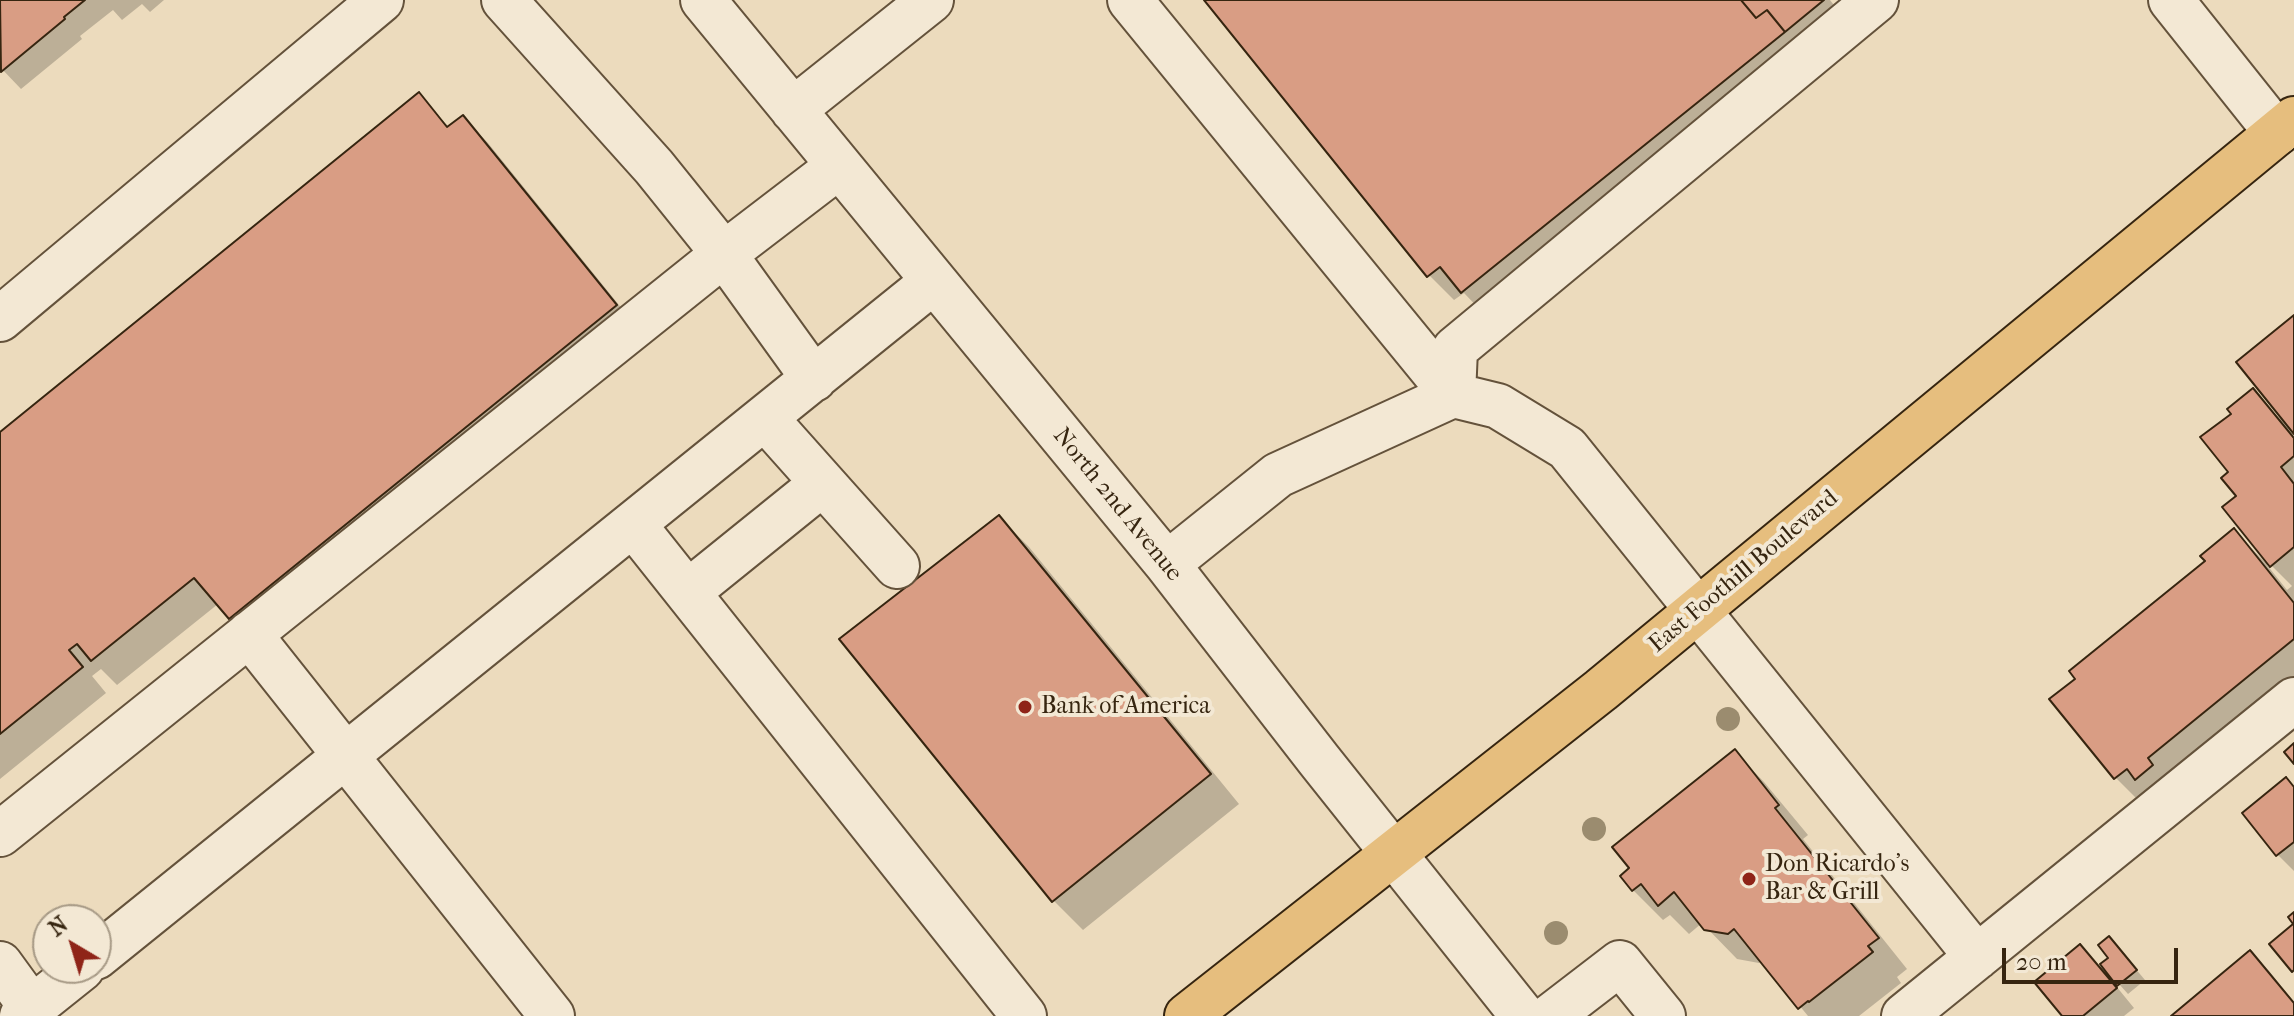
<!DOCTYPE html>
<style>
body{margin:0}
#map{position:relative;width:2294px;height:1016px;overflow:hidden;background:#ecdbbd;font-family:"IM FELL French Canon",serif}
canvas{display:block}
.north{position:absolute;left:32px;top:904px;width:80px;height:80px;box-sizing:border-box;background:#f3e8d4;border:2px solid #a79a86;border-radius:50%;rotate:322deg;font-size:22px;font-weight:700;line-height:32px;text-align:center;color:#362510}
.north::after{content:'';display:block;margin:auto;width:28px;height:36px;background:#8f2418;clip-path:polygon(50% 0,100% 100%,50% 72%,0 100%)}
.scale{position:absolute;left:2002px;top:948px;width:176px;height:36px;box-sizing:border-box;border:4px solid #362510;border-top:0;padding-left:10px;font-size:24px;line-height:28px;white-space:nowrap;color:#362510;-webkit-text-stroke:6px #f3e8d4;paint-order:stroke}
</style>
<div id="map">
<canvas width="2294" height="1016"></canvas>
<div class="north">N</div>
<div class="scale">20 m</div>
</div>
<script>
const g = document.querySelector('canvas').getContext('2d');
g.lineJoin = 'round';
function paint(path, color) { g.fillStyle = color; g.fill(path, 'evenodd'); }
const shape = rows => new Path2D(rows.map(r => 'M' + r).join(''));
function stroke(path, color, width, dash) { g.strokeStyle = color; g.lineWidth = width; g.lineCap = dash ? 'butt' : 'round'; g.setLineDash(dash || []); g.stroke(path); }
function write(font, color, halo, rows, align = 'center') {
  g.font = font + ' "IM FELL French Canon",serif'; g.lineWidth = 8; g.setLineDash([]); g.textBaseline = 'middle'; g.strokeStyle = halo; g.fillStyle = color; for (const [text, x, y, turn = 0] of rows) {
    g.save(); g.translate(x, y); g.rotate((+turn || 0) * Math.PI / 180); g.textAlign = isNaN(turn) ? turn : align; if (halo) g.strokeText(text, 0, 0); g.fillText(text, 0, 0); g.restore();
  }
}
const shadow = shape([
 [0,0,164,0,150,12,142,4,122,20,113,10,80,36,82,39,21,89,0,67],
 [1206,0,1830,0,1849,25,1487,317,1464,293,1454,300,1429,275],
 [418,95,450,128,463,117,488,143,640,331,255,643,218,604,117,685,101,669,92,676,106,693,0,779,0,434],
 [2294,318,2294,693,2146,808,2116,778,2052,699,2078,679,2208,561,2234,531,2266,563,2268,561,2239,496,2231,473,2233,414,2253,391,2280,419,2283,417],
 [2269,563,2292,586,2287,590,2267,565],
 [999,517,1029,547,1239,804,1083,930,1053,900],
 [1735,752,1764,782,1808,835,1803,839,1907,969,1897,977,1901,983,1859,1016,1808,1016,1762,960,1759,963,1737,959,1702,923,1689,934,1670,915,1663,920,1633,890],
 [2294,788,2294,871,2278,855,2244,814],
 [2080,947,2100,967,2111,959,2118,948,2145,980,2128,994,2119,984,2116,986,2134,1008,2124,1016,2065,1016],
 [2250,952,2269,971,2294,1002,2294,1016,2173,1016]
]);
const building = shape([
 [0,0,85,0,64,17,65,19,1,72,0,0],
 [1204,0,1741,0,1756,18,1767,10,1785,32,1461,293,1440,267,1427,277,1204,0],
 [1741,0,1824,0,1785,32,1767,10,1756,18,1741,0],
 [419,92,447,127,463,115,617,305,229,619,194,578,91,661,77,644,69,650,83,667,0,734,0,432,419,92],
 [2294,315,2294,434,2236,362,2294,315],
 [2253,388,2294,438,2294,456,2281,467,2294,484,2294,547,2270,567,2222,507,2236,496,2221,478,2228,472,2200,437,2231,414,2227,409,2253,388],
 [999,515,1211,774,1052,902,839,639,999,515],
 [2234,528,2294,603,2294,639,2148,758,2153,765,2135,780,2127,769,2114,779,2049,699,2075,679,2069,671,2205,561,2200,556,2234,528],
 [2294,743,2294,764,2284,752,2294,743],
 [1735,749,1779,805,1775,808,1879,938,1868,946,1873,952,1809,1002,1808,1001,1798,1009,1734,929,1728,934,1704,930,1674,892,1658,906,1641,884,1632,891,1620,876,1629,868,1612,847,1735,749],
 [2286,777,2294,787,2294,842,2276,856,2242,813,2286,777],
 [2294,912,2294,970,2292,972,2269,944,2293,924,2288,917,2294,912],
 [2109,936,2137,970,2117,986,2100,964,2108,958,2098,945,2109,936],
 [2080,944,2117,988,2083,1016,2062,1016,2034,982,2080,944],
 [2250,950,2294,1003,2294,1016,2171,1016,2250,950]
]);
const minor = shape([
 [504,0,654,167,724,254,814,379],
 [703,0,1167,564,1319,760,1523,1016],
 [1130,0,1453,395,1278,475,1167,564],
 [1876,0,1455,349,1453,395,1498,406,1567,448,1977,957],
 [2171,0,2277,133],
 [793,110,931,0],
 [0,319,381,0],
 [765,418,897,566],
 [633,524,1024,1016],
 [688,592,823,483],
 [249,634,552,1016],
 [0,834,724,254,839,166],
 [96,957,934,281],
 [0,964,32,1008],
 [22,1016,82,968],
 [1551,1016,1620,963,1663,1016],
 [1904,1016,2294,700]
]);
const major = shape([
 [1187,1016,1601,690,2294,119]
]);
const trees = [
 [1728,719],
 [1594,829],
 [1556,933]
];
const markers = [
 [1025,707,8,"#8f2418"],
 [1749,879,8,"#8f2418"]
];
const streetNames = [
 ["North 2nd Avenue",1117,505,51],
 ["East Foothill Boulevard",1744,572,-40]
];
const poiNames = [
 ["Bank of America",1041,707],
 ["Don Ricardo's",1765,865],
 ["Bar & Grill",1765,893]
];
paint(shadow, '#0003');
paint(building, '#d99d84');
stroke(building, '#362510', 2);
stroke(minor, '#64523b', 48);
stroke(major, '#362510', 48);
stroke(minor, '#f3e8d4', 44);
stroke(major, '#e6be7e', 44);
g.fillStyle = '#9b8c6f';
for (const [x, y] of trees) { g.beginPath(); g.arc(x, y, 12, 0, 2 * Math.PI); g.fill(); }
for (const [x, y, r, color] of markers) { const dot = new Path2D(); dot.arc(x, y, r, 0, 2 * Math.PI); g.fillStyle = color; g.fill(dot); stroke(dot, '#f3e8d4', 3); }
write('24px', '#362510', '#f3e8d4', streetNames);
write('24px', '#362510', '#f3e8d4', poiNames, 'left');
</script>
